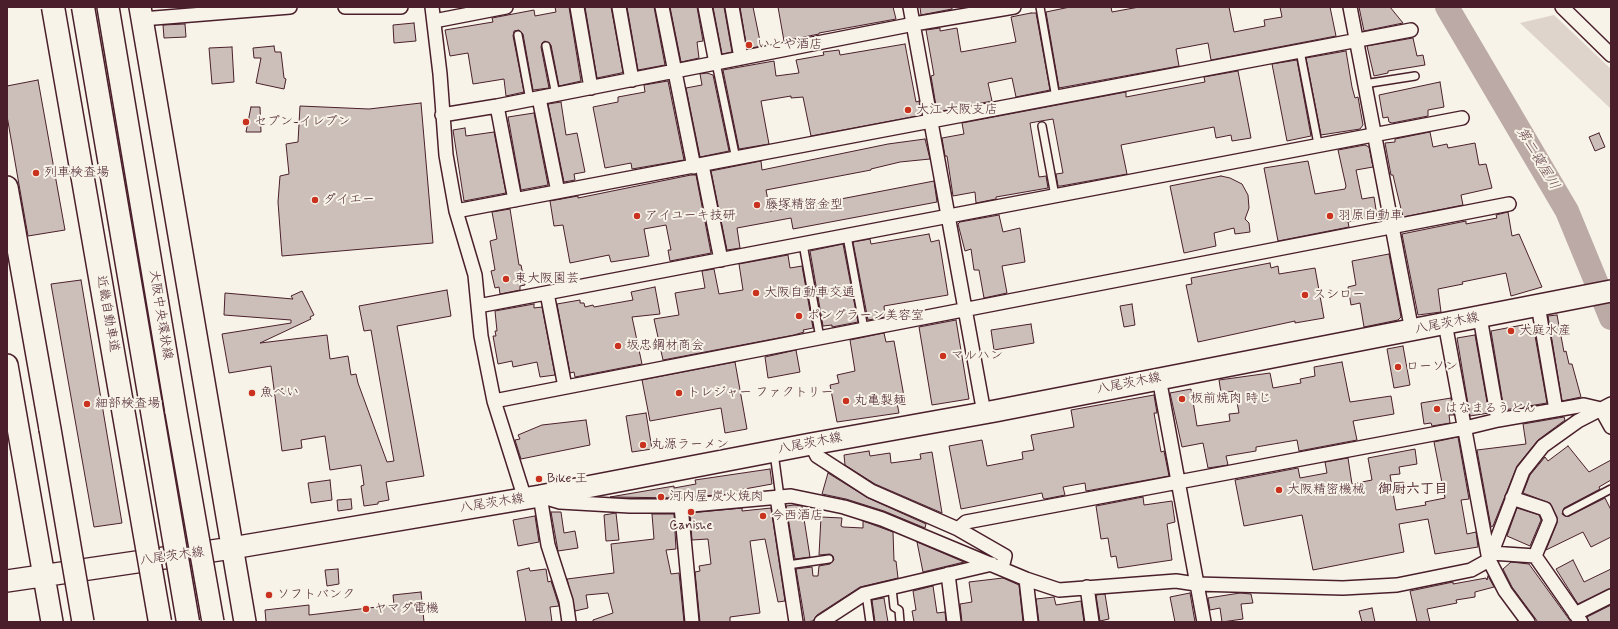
<!DOCTYPE html>
<meta charset="utf-8">
<style>
body{margin:0}
#map{position:relative;width:1618px;height:629px;overflow:hidden;background:#f7f3e8;font-family:Mynerve,sans-serif}
canvas{display:block}
.frame{position:absolute;inset:0;border:8px solid #4a1f2b;pointer-events:none}
</style>
<div id="map">
<canvas width="1618" height="629"></canvas>
<div class="frame"></div>
</div>
<script>
const g = document.querySelector('canvas').getContext('2d');
g.lineJoin = 'round';
function paint(path, color) { g.fillStyle = color; g.fill(path, 'evenodd'); }
const shape = rows => new Path2D(rows.map(r => 'M' + r).join(''));
function stroke(path, color, width, dash) { g.strokeStyle = color; g.lineWidth = width; g.lineCap = dash ? 'butt' : 'round'; g.setLineDash(dash || []); g.stroke(path); }
function write(font, color, halo, rows, align = 'center') {
  g.font = font + ' Mynerve,"Klee One",sans-serif'; g.lineWidth = 4; g.setLineDash([]); g.textBaseline = 'middle'; g.strokeStyle = halo; g.fillStyle = color; for (const [text, x, y, turn = 0] of rows) {
    g.save(); g.translate(x, y); g.rotate((+turn || 0) * Math.PI / 180); g.textAlign = isNaN(turn) ? turn : align; if (halo) g.strokeText(text, 0, 0); g.fillText(text, 0, 0); g.restore();
  }
}
const green = shape([
 [1554,15,1611,69,1611,109,1520,23]
]);
const river = shape([
 [1447,7,1567,211,1611,318]
]);
const building = shape([
 [555,7,569,7,581,81,559,86,551,45,545,41,542,43,541,47,549,88,533,90,523,34,519,30,514,31,513,36,524,92,506,96,504,79,473,84,468,53,450,56,445,30,493,22,492,18,534,10,535,16,556,12,555,7],
 [585,7,611,7,623,72,621,73,597,78,585,7],
 [627,7,654,7,665,65,638,70,627,7],
 [670,7,697,7,703,41,697,42,699,58,681,62,670,7],
 [713,7,724,7,732,52,722,54,713,7],
 [740,7,753,7,761,46,747,49,740,7],
 [778,7,893,7,896,19,819,33,819,34,784,41,778,7],
 [920,7,952,7,952,9,921,15,920,7],
 [1070,7,1111,7,1112,12,1139,7,1229,7,1234,32,1265,26,1264,20,1282,17,1280,7,1330,7,1336,36,1211,60,1208,43,1176,49,1179,66,1059,88,1046,12,1070,7],
 [1359,7,1390,7,1403,23,1364,31,1359,7],
 [1031,13,1036,13,1050,90,1016,97,1012,78,988,83,992,101,937,112,931,76,934,75,926,30,940,28,940,31,957,28,961,52,1016,42,1011,17,1031,13],
 [414,23,416,41,394,43,393,25,414,23],
 [185,24,186,37,164,38,163,25,185,24],
 [1413,38,1417,56,1423,55,1425,65,1388,71,1388,73,1374,76,1367,46,1413,38],
 [905,44,916,102,919,101,920,109,917,116,811,136,803,97,791,98,791,96,761,101,769,144,739,149,723,70,774,61,776,76,799,73,796,60,824,55,823,52,839,50,840,55,905,44],
 [274,46,275,52,281,52,284,78,286,79,284,89,256,83,261,58,254,58,253,48,274,46],
 [232,47,234,82,212,84,209,48,232,47],
 [1346,51,1352,87,1355,98,1358,97,1363,125,1360,129,1321,135,1306,58,1346,51],
 [1297,60,1311,136,1287,141,1272,64,1297,60],
 [1238,71,1251,138,1232,141,1231,135,1216,138,1214,127,1121,145,1127,174,1061,186,1058,186,1056,174,1063,173,1053,119,1041,121,1030,123,1039,177,1046,176,1048,188,996,197,996,199,976,203,975,192,953,196,947,156,945,156,942,138,964,134,962,123,1126,92,1126,97,1205,82,1204,77,1238,71],
 [707,73,713,75,729,151,700,157,686,88,702,85,700,74,707,73],
 [38,80,65,230,28,236,7,116,7,86,38,80],
 [668,81,684,160,632,169,631,163,605,168,593,107,618,102,618,97,645,92,644,85,668,81],
 [1440,82,1444,107,1428,110,1428,116,1392,123,1389,122,1388,117,1383,118,1379,95,1440,82],
 [561,102,566,135,577,133,585,172,574,174,575,180,564,182,548,104,561,102],
 [421,103,433,243,282,256,278,202,280,176,289,174,286,144,298,142,300,106,369,109,421,103],
 [251,107,260,107,261,132,246,132,251,107],
 [534,113,548,185,521,190,508,117,534,113],
 [465,128,466,136,494,132,506,193,464,201,453,130,465,128],
 [1430,132,1433,147,1447,144,1448,148,1475,143,1479,165,1486,164,1492,188,1461,195,1463,205,1403,217,1396,188,1393,175,1391,175,1385,143,1395,142,1395,139,1430,132],
 [1599,133,1605,147,1595,151,1589,137,1599,133],
 [925,139,930,159,900,162,871,169,871,170,766,190,770,211,846,198,934,181,937,202,793,229,791,218,737,228,740,248,727,250,711,171,761,161,762,170,888,144,925,139],
 [1365,145,1369,147,1373,167,1356,170,1362,199,1374,197,1377,216,1348,222,1349,227,1278,241,1264,168,1308,161,1315,194,1345,189,1346,186,1338,150,1365,145],
 [691,175,696,175,711,253,670,261,668,250,671,250,666,225,644,229,649,256,611,262,609,255,570,263,563,225,554,226,550,201,578,196,578,198,691,175],
 [1221,176,1230,178,1242,184,1248,195,1249,208,1245,219,1249,223,1250,232,1235,234,1234,228,1214,233,1216,246,1184,253,1170,186,1221,176],
 [510,209,519,265,521,265,525,285,520,286,520,290,500,294,499,287,495,288,491,271,495,270,490,241,497,239,492,212,510,209],
 [1508,212,1512,236,1519,234,1542,287,1511,296,1506,273,1462,282,1463,284,1438,289,1441,312,1418,315,1402,234,1466,221,1466,224,1497,218,1496,215,1508,212],
 [999,215,1003,232,1020,228,1025,262,1002,266,1007,293,984,298,979,270,974,270,971,249,965,251,958,224,960,222,999,215],
 [929,234,931,242,939,240,948,295,884,306,885,317,868,320,853,242,870,239,871,244,929,234],
 [843,244,858,322,832,327,832,325,823,326,810,251,843,244],
 [1389,254,1401,317,1398,320,1364,327,1360,303,1351,305,1348,287,1356,285,1352,261,1389,254],
 [788,255,790,268,802,266,813,328,803,330,804,332,794,335,663,360,654,319,679,315,675,293,705,288,702,271,714,269,719,294,743,290,739,264,788,255],
 [1270,263,1271,268,1278,266,1279,274,1315,268,1324,318,1295,323,1295,321,1198,342,1186,285,1192,284,1191,278,1270,263],
 [81,280,122,523,94,527,51,284,81,280],
 [655,287,660,314,632,317,642,364,575,377,574,372,570,373,557,304,580,300,580,303,584,303,585,307,593,305,594,307,633,300,631,292,655,287],
 [447,290,451,316,397,326,424,476,386,482,389,500,378,502,378,504,364,506,361,486,364,485,361,465,330,470,325,436,301,440,302,448,282,451,271,366,229,373,222,334,291,323,291,320,224,315,225,293,293,299,291,296,302,291,314,315,310,317,311,319,260,343,327,335,330,359,348,356,351,375,356,374,358,383,387,462,394,461,371,330,364,331,359,306,447,290],
 [534,304,534,308,542,307,555,375,540,377,537,362,513,367,512,361,498,364,493,336,496,336,495,331,497,331,495,311,534,304],
 [1132,304,1135,325,1124,327,1120,306,1132,304],
 [1557,315,1564,352,1566,351,1569,364,1572,364,1581,397,1562,401,1548,316,1557,315],
 [956,320,969,399,932,405,919,327,956,320],
 [1031,324,1034,343,994,350,991,330,1031,324],
 [1528,324,1534,330,1547,403,1504,410,1491,331,1528,324],
 [884,333,886,342,894,341,905,402,897,403,899,413,837,422,830,385,839,383,837,375,855,371,850,340,884,333],
 [1475,335,1489,413,1470,416,1457,338,1475,335],
 [1403,346,1410,385,1394,388,1387,349,1403,346],
 [796,350,800,372,768,378,765,357,796,350],
 [735,362,747,429,725,433,721,408,650,421,642,380,735,362],
 [1342,362,1350,402,1391,396,1394,414,1353,421,1357,440,1299,451,1297,440,1256,447,1256,451,1226,456,1228,465,1208,468,1203,443,1182,447,1170,393,1191,389,1197,426,1230,421,1229,414,1239,413,1235,391,1221,393,1219,380,1270,373,1273,388,1301,383,1300,379,1315,376,1314,367,1342,362],
 [1154,395,1157,413,1154,413,1161,452,1164,451,1169,476,1086,491,1085,483,1063,487,1065,495,1045,499,1043,498,1042,493,961,509,949,446,982,440,987,466,1023,459,1022,452,1034,450,1031,435,1074,427,1071,410,1154,395],
 [1451,398,1454,415,1449,415,1450,423,1432,426,1431,423,1424,424,1421,403,1451,398],
 [646,413,652,449,632,452,626,416,646,413],
 [1564,417,1565,420,1538,440,1517,466,1493,526,1491,527,1477,450,1526,444,1523,424,1564,417],
 [586,420,590,445,521,459,515,440,520,439,518,435,542,425,586,420],
 [1458,437,1469,499,1461,500,1467,534,1476,532,1478,547,1435,554,1428,519,1399,524,1404,552,1313,570,1302,515,1244,526,1235,480,1298,468,1300,478,1327,473,1325,462,1348,458,1352,484,1372,480,1368,458,1415,449,1417,464,1399,467,1400,474,1390,475,1396,510,1426,505,1425,502,1445,498,1434,442,1458,437],
 [1568,446,1589,472,1611,460,1611,480,1599,487,1600,489,1564,508,1562,514,1565,516,1569,516,1605,498,1611,510,1611,537,1591,547,1583,532,1546,550,1557,523,1557,517,1550,503,1523,493,1530,475,1545,457,1548,461,1568,446],
 [869,451,870,456,890,453,891,463,921,459,920,454,932,452,942,513,875,484,845,465,844,455,869,451],
 [770,469,772,484,739,490,740,493,681,498,610,497,674,486,674,488,696,484,695,480,770,469],
 [828,473,868,498,926,524,925,528,884,511,846,499,822,494,828,473],
 [330,480,332,500,311,503,308,483,330,480],
 [1143,497,1144,505,1172,501,1175,522,1167,524,1172,560,1118,568,1116,556,1111,557,1108,538,1101,539,1096,506,1143,497],
 [351,499,352,509,338,511,337,500,351,499],
 [794,505,802,506,810,557,795,559,786,506,794,505],
 [742,508,742,511,771,508,785,601,778,602,765,539,750,541,760,613,730,617,730,622,700,622,695,572,700,571,699,566,711,564,708,539,692,540,690,513,742,508],
 [1517,508,1539,515,1541,520,1530,546,1507,536,1517,508],
 [551,512,561,512,564,533,575,531,578,548,558,551,551,512],
 [616,513,619,540,606,541,604,515,616,513],
 [652,514,674,514,676,549,666,550,671,574,679,573,684,622,593,622,593,620,613,613,608,593,586,595,588,608,575,611,567,579,614,573,611,544,654,539,652,514],
 [535,516,539,542,518,546,513,520,535,516],
 [821,517,842,518,841,526,843,527,863,528,863,521,893,532,894,561,896,561,898,578,860,587,817,615,813,621,805,622,796,569,812,567,813,576,818,576,819,566,830,564,834,560,833,556,830,554,819,555,821,517],
 [917,542,964,562,923,572,917,542],
 [1573,560,1584,582,1611,569,1611,588,1578,604,1556,569,1573,560],
 [1511,562,1529,564,1571,622,1538,622,1512,587,1503,569,1511,562],
 [529,568,530,571,546,569,548,582,551,581,559,606,550,607,552,622,526,622,517,571,529,568],
 [338,569,339,584,327,586,325,570,338,569],
 [1488,576,1494,587,1475,592,1475,597,1456,600,1457,603,1427,609,1430,622,1417,622,1410,591,1453,582,1453,584,1486,578,1487,580,1488,576],
 [1003,578,1019,585,1023,622,962,622,960,604,972,602,969,582,1003,578],
 [933,586,937,613,945,612,946,622,914,622,912,611,916,610,913,591,933,586],
 [421,592,424,622,266,622,265,610,309,605,309,615,394,605,393,595,421,592],
 [1190,593,1195,622,1175,622,1170,597,1190,593],
 [1240,593,1251,594,1253,603,1241,604,1243,619,1222,622,1220,608,1210,610,1208,598,1240,593],
 [1105,594,1109,619,1100,621,1096,595,1105,594],
 [1054,597,1056,605,1081,601,1084,622,1039,622,1036,599,1054,597],
 [884,598,888,622,875,622,872,600,884,598],
 [1611,605,1611,622,1589,622,1587,617,1611,605],
 [1372,608,1375,622,1362,622,1359,611,1372,608]
]);
const service = shape([
 [1040,7,1056,98],
 [518,35,530,100],
 [546,46,556,95],
 [1300,51,1318,144],
 [716,63,736,159],
 [1364,84,1415,76],
 [1042,126,1055,196],
 [847,236,864,329],
 [803,244,820,338],
 [774,453,780,497],
 [1567,512,1611,489],
 [788,565,829,559],
 [892,588,894,607,899,610,900,622],
 [866,594,870,622]
]);
const minor = shape([
 [345,7,401,7],
 [432,7,440,74,446,155,456,211,475,275,481,336,494,401,525,499],
 [577,7,591,88],
 [619,7,632,80],
 [662,7,694,167],
 [705,7,716,63],
 [732,7,741,58],
 [910,7,984,413],
 [1350,7,1412,331],
 [1562,7,1611,55],
 [142,19,290,7],
 [434,21,506,7],
 [539,98,558,192],
 [497,106,515,200],
 [442,115,497,106,914,24,1014,7],
 [702,165,721,260],
 [456,211,1411,30],
 [547,293,565,387],
 [1538,305,1556,410],
 [478,306,1462,118],
 [1480,317,1498,420],
 [1445,323,1489,560,1505,591,1528,622],
 [1159,378,1204,622],
 [494,401,1509,204],
 [1601,409,1611,427],
 [811,444,817,456,871,491,958,529,1005,556,1002,568],
 [777,497,796,622],
 [1512,498,1545,509,1550,520,1535,556],
 [681,506,692,622],
 [958,529,966,522,1465,428,1498,420,1584,405,1601,409],
 [1491,553,1535,556,1581,622],
 [948,574,954,622],
 [1026,579,1031,622],
 [1087,587,1092,622],
 [1575,614,1611,596],
 [569,622,566,601,548,545,540,496,560,502,630,506,681,506,791,496,844,507,882,519,1026,579,1059,590,1176,581,1196,584,1343,588,1397,585,1471,570,1489,560,1523,471,1543,446,1578,421,1611,404],
 [821,622,864,594,992,564]
]);
const primary = shape([
 [108,7,176,412],
 [140,7,245,622],
 [7,187,50,429],
 [7,365,52,622],
 [7,581,232,548,540,496,811,444,995,411,1611,291]
]);
const primaryBridge = shape([
 [176,412,213,622],
 [50,429,83,622]
]);
const motorwayBridge = shape([
 [53,7,160,622],
 [83,7,188,622]
]);
const markers = [
 [749,45,4,"#c8321e"],
 [908,110,4,"#c8321e"],
 [246,122,4,"#c8321e"],
 [36,173,4,"#c8321e"],
 [315,200,4,"#c8321e"],
 [757,205,4,"#c8321e"],
 [637,216,4,"#c8321e"],
 [1330,216,4,"#c8321e"],
 [506,279,4,"#c8321e"],
 [756,293,4,"#c8321e"],
 [1305,295,4,"#c8321e"],
 [799,316,4,"#c8321e"],
 [1511,331,4,"#c8321e"],
 [618,346,4,"#c8321e"],
 [943,356,4,"#c8321e"],
 [1398,367,4,"#c8321e"],
 [252,393,4,"#c8321e"],
 [679,393,4,"#c8321e"],
 [1182,399,4,"#c8321e"],
 [846,401,4,"#c8321e"],
 [87,404,4,"#c8321e"],
 [1437,409,4,"#c8321e"],
 [643,445,4,"#c8321e"],
 [539,479,4,"#c8321e"],
 [1279,490,4,"#c8321e"],
 [661,497,4,"#c8321e"],
 [691,512,4,"#c8321e"],
 [763,516,4,"#c8321e"],
 [269,595,4,"#c8321e"],
 [366,609,4,"#c8321e"]
];
const poiNames = [
 ["いとや酒店",757,45],
 ["大江 大阪支店",916,110],
 ["セブン-イレブン",254,122],
 ["列車検査場",44,173],
 ["ダイエー",323,200],
 ["藤塚精密金型",765,205],
 ["アイユーキ技研",645,216],
 ["羽原自動車",1338,216],
 ["東大阪園芸",514,279],
 ["大阪自動車交通",764,293],
 ["スシロー",1313,295],
 ["ポングラーン美容室",807,316],
 ["大庭水産",1519,331],
 ["坂忠鋼材商会",626,346],
 ["マルハン",951,356],
 ["ローソン",1406,367],
 ["魚べい",260,393],
 ["トレジャー ファクトリー",687,393],
 ["板前焼肉 時じ",1190,399],
 ["丸亀製麺",854,401],
 ["細部検査場",95,404],
 ["はなまるうどん",1445,409],
 ["丸源ラーメン",651,445],
 ["Bike 王",547,479],
 ["大阪精密機械",1287,490],
 ["河内屋 炭火焼肉",669,497],
 ["今西酒店",771,516],
 ["Canishe",691,526,"center"],
 ["ソフトバンク",277,595],
 ["ヤマダ電機",374,609]
];
const streetNames = [
 ["近畿自動車道",107,314,80],
 ["大阪中央環状線",160,315,81],
 ["八尾茨木線",1447,324,-11],
 ["八尾茨木線",1129,384,-11],
 ["八尾茨木線",810,444,-11],
 ["八尾茨木線",492,504,-9],
 ["八尾茨木線",172,557,-8]
];
const waterNames = [
 ["第二寝屋川",1537,159,59]
];
const neighbourhoodNames = [
 ["御厨六丁目",1413,490]
];
paint(green, '#ded4cc');
stroke(river, '#bcaaa7', 24);
paint(building, '#ccbfb9');
stroke(building, '#4a1f2b', 1);
stroke(service, '#4a1f2b', 10);
stroke(minor, '#4a1f2b', 16);
stroke(primary, '#4a1f2b', 24);
stroke(service, '#f7f3e8', 7);
stroke(minor, '#f7f3e8', 13);
stroke(primary, '#f7f3e8', 21);
stroke(primaryBridge, '#4a1f2b', 24, []);
stroke(motorwayBridge, '#4a1f2b', 25, []);
stroke(primaryBridge, '#f7f3e8', 21);
stroke(motorwayBridge, '#f7f3e8', 22);
for (const [x, y, r, color] of markers) { const dot = new Path2D(); dot.arc(x, y, r, 0, 2 * Math.PI); g.fillStyle = color; g.fill(dot); stroke(dot, '#f7f3e8', 1.5); }
write('13px', '#4a1f2b', '#f7f3e8', poiNames, 'left');
write('13px', '#4a1f2b', '#f7f3e8', streetNames);
write('italic 14px', '#6c4950', '#f7f3e8', waterNames);
write('bold 14px', '#4a1f2b', '#f7f3e8', neighbourhoodNames);
</script>
